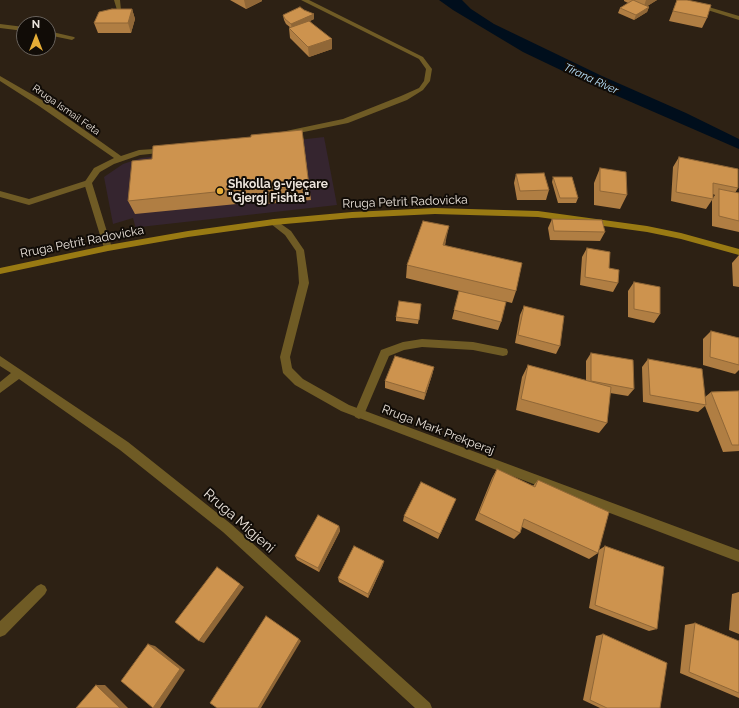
<!DOCTYPE html>
<meta charset="utf-8">
<style>
body{margin:0}
#map{position:relative;width:739px;height:708px;overflow:hidden;background:#2d2114;font-family:Raleway,sans-serif}
canvas{display:block}
.north{position:absolute;left:16px;top:16px;width:40px;height:40px;box-sizing:border-box;background:#110c07;border:1px solid #69635d;border-radius:50%;rotate:0deg;font-size:11px;font-weight:700;line-height:16px;text-align:center;color:#ede5dd}
.north::after{content:'';display:block;margin:auto;width:14px;height:18px;background:#e6ad36;clip-path:polygon(50% 0,100% 100%,50% 72%,0 100%)}
</style>
<div id="map">
<canvas width="739" height="708"></canvas>
<div class="north">N</div>
</div>
<script>
const g = document.querySelector('canvas').getContext('2d');
g.lineJoin = 'round';
function paint(path, color) { g.fillStyle = color; g.fill(path, 'evenodd'); }
const shape = rows => new Path2D(rows.map(r => 'M' + r).join(''));
function stroke(path, color, width, dash) { g.strokeStyle = color; g.lineWidth = width; g.lineCap = dash ? 'butt' : 'round'; g.setLineDash(dash || []); g.stroke(path); }
function write(font, color, halo, rows, align = 'center') {
  g.font = font + ' Raleway,sans-serif'; g.lineWidth = 4; g.setLineDash([]); g.textBaseline = 'middle'; g.strokeStyle = halo; g.fillStyle = color; for (const [text, x, y, turn = 0] of rows) {
    g.save(); g.translate(x, y); g.rotate((+turn || 0) * Math.PI / 180); g.textAlign = isNaN(turn) ? turn : align; if (halo) g.strokeText(text, 0, 0); g.fillText(text, 0, 0); g.restore();
  }
}
const education = shape([
 [324,137,337,205,140,227,136,229,133,218,113,224,104,177,123,164,141,158]
]);
const water = shape([
 [439,0,462,0,471,9,494,24,602,76,686,113,739,139,739,149,592,85,523,52,453,10]
]);
const lane = shape([
 [114,0,120,0,121,10,117,10,114,0],
 [0,24,24,27,24,31,0,28,0,24],
 [48,31,74,37,75,38,72,40,48,35,48,31],
 [88,180,92,183,91,185,29,205,0,197,0,191,29,199,88,180],
 [422,339,473,342,503,348,507,349,508,352,507,355,503,356,473,350,422,347,404,350,389,356,363,417,359,419,355,417,354,414,381,350,403,342,422,339],
 [41,584,45,586,47,590,45,594,5,635,0,637,0,621,37,586,41,584]
]);
const street = shape([
 [301,0,309,0,423,57,432,69,430,81,423,90,407,100,348,123,289,135,286,135,286,131,343,119,401,96,419,88,424,81,426,69,419,59,301,0],
 [676,0,685,0,739,16,739,20,676,0],
 [0,76,45,102,121,156,139,150,169,148,169,152,140,155,114,164,100,172,92,183,112,248,111,250,105,250,104,248,84,183,94,168,114,158,39,106,0,81,0,76],
 [274,219,291,231,304,250,309,283,290,357,292,368,303,379,349,405,739,550,739,562,341,411,295,385,283,373,280,357,299,283,298,268,296,251,285,235,271,224,270,222,271,220,274,219],
 [0,356,128,442,231,524,430,703,432,708,415,708,223,532,120,450,19,379,0,393,0,382,11,373,0,366,0,356]
]);
const secondary = shape([
 [435,208,538,211,647,226,681,233,739,249,739,255,681,239,647,232,538,217,435,214,352,218,274,225,188,237,108,251,0,274,0,268,108,245,188,231,274,219,352,212,435,208]
]);
const wall = shape([
 [230,0,262,0,262,1,246,9],
 [624,0,657,0,647,6,649,7,647,12,634,20,618,13,620,8,628,3,624,1],
 [677,0,707,18,702,28,669,21],
 [132,9,135,19,131,33,98,33,94,23],
 [283,15,314,19,310,21,332,49,309,57,290,38,289,28,291,28,286,24,284,20],
 [302,130,311,200,266,204,264,196,247,198,247,203,135,214,128,201,152,159,251,137],
 [679,157,738,188,735,193,739,193,739,232,712,226,712,200,706,209,671,201,673,167],
 [713,194,715,195,713,198],
 [600,168,627,195,620,209,594,205,594,183],
 [516,174,549,190,546,200,517,200,514,183],
 [553,177,578,198,576,203,558,203,552,182],
 [552,219,605,232,600,241,550,240,548,228],
 [446,240,445,246,516,291,512,303,504,301,501,322,498,330,452,319,459,291,406,278,407,265],
 [587,248,618,283,613,292,580,285,582,257],
 [739,255,739,287,733,286,732,263],
 [634,282,660,314,654,323,628,317,628,291],
 [421,304,418,324,396,321,396,317],
 [524,306,560,346,556,354,515,343,520,315],
 [711,331,739,338,739,370,735,374,703,365,703,339],
 [591,353,634,389,628,396,610,393,607,423,599,433,516,410,522,377,528,365,586,381,586,361],
 [648,359,705,397,711,392,739,391,739,451,723,452,705,406,698,412,643,402,642,367],
 [434,367,432,375,424,400,385,388,385,381],
 [497,469,533,486,538,480,598,553,589,559,522,527,520,533,514,539,475,520,492,478],
 [456,499,438,539,403,521,404,516],
 [339,526,340,531,319,572,297,560,295,556],
 [605,546,657,629,649,631,589,608,599,550],
 [383,565,368,598,339,582,338,578],
 [739,592,739,634,729,630,732,594],
 [695,623,739,641,739,698,680,673,685,625],
 [603,634,660,708,600,708,583,700,596,636]
]);
const shadedWall = shape([
 [244,0,262,0,262,1,246,9],
 [646,0,657,0,643,9],
 [649,7,647,12,634,20,636,15],
 [132,9,135,19,131,33,128,23],
 [314,14,314,19,292,29,291,24],
 [332,39,332,49,309,57,308,47],
 [244,184,247,198,247,203,244,189],
 [449,226,446,240,440,259,443,245],
 [434,367,432,375,424,400,425,393],
 [339,526,340,531,319,572,318,568],
 [384,561,383,565,368,598,368,594],
 [240,584,244,587,204,643,199,641],
 [299,639,301,641,261,708,258,708],
 [148,644,155,646,185,670,160,708,153,708],
 [96,685,105,685,128,708,120,708]
]);
const building = shape([
 [633,0,649,7,636,15,620,8,633,0],
 [677,0,687,0,711,5,707,18,673,11,677,0],
 [300,7,304,10,314,14,291,24,285,19,283,15,300,7],
 [112,9,132,9,128,23,94,23,99,12,112,9],
 [309,21,332,39,308,47,289,28,309,21],
 [302,130,309,186,263,190,262,182,244,184,244,189,128,201,132,161,152,159,153,146,251,137,251,135,302,130],
 [679,157,738,169,738,188,713,183,713,199,676,192,679,157],
 [600,168,626,172,627,195,600,191,600,168],
 [544,173,549,190,520,191,516,174,544,173],
 [553,177,572,177,578,198,560,198,553,177],
 [719,189,739,193,739,221,719,216,719,189],
 [552,219,602,220,605,232,554,231,552,219],
 [423,221,449,226,443,245,522,263,516,291,407,265,423,221],
 [587,248,610,252,609,268,619,270,618,283,585,277,587,248],
 [634,282,660,287,660,314,634,309,634,282],
 [459,291,506,302,501,322,454,310,459,291],
 [399,301,421,304,419,320,396,317,399,301],
 [524,306,564,316,560,346,518,335,524,306],
 [711,331,739,338,739,365,710,357,711,331],
 [591,353,633,360,634,389,591,381,591,353],
 [395,356,434,367,425,393,385,381,395,356],
 [648,359,702,369,706,405,650,395,648,359],
 [528,365,611,387,607,423,521,399,528,365],
 [739,391,739,445,732,445,711,392,739,391],
 [497,469,535,487,538,480,609,512,598,553,524,519,520,533,479,513,497,469],
 [421,482,456,499,440,534,404,516,421,482],
 [318,515,339,526,318,568,295,556,318,515],
 [354,546,384,561,368,594,338,578,354,546],
 [605,546,664,567,657,629,595,605,605,546],
 [217,567,240,584,199,641,175,622,217,567],
 [266,616,299,639,258,708,217,708,210,703,266,616],
 [695,623,739,641,739,693,689,672,695,623],
 [603,634,667,663,660,708,607,708,590,700,603,634],
 [148,644,180,669,153,708,121,681,148,644],
 [96,685,120,708,76,708,96,685]
]);
const markers = [
 [220,191,4,"#e6ad36"]
];
const farStreetnames = [
 ["Rruga Ismail Feta",66,110,35]
];
const farWaternames = [
 ["Tirana River",591,79,25]
];
const poiNames = [
 ["Shkolla 9-vjeçare",228,184],
 ["\"Gjergj Fishta\"",228,198]
];
const streetNames = [
 ["Rruga Petrit Radovicka",405,202,-2],
 ["Rruga Petrit Radovicka",82,242,-11],
 ["Rruga Mark Prekperaj",438,430,21]
];
const nearStreetnames = [
 ["Rruga Migjeni",239,521,41]
];
paint(education, '#35252f');
paint(water, '#000e1c');
paint(lane, '#6f5b25');
paint(street, '#6f5b25');
paint(secondary, '#997a13');
paint(wall, '#b07e43');
paint(shadedWall, '#906737');
paint(building, '#cd934e');
stroke(building, '#906737', 1);
for (const [x, y, r, color] of markers) { const dot = new Path2D(); dot.arc(x, y, r, 0, 2 * Math.PI); g.fillStyle = color; g.fill(dot); stroke(dot, '#110c07', 1.5); }
write('10px', '#ede5dd', '#110c07', farStreetnames);
write('italic 11px', '#b9e2fd', '#110c07', farWaternames);
write('bold 12px', '#ede5dd', '#110c07', poiNames, 'left');
write('12px', '#ede5dd', '#110c07', streetNames);
write('14px', '#ede5dd', '#110c07', nearStreetnames);
</script>
